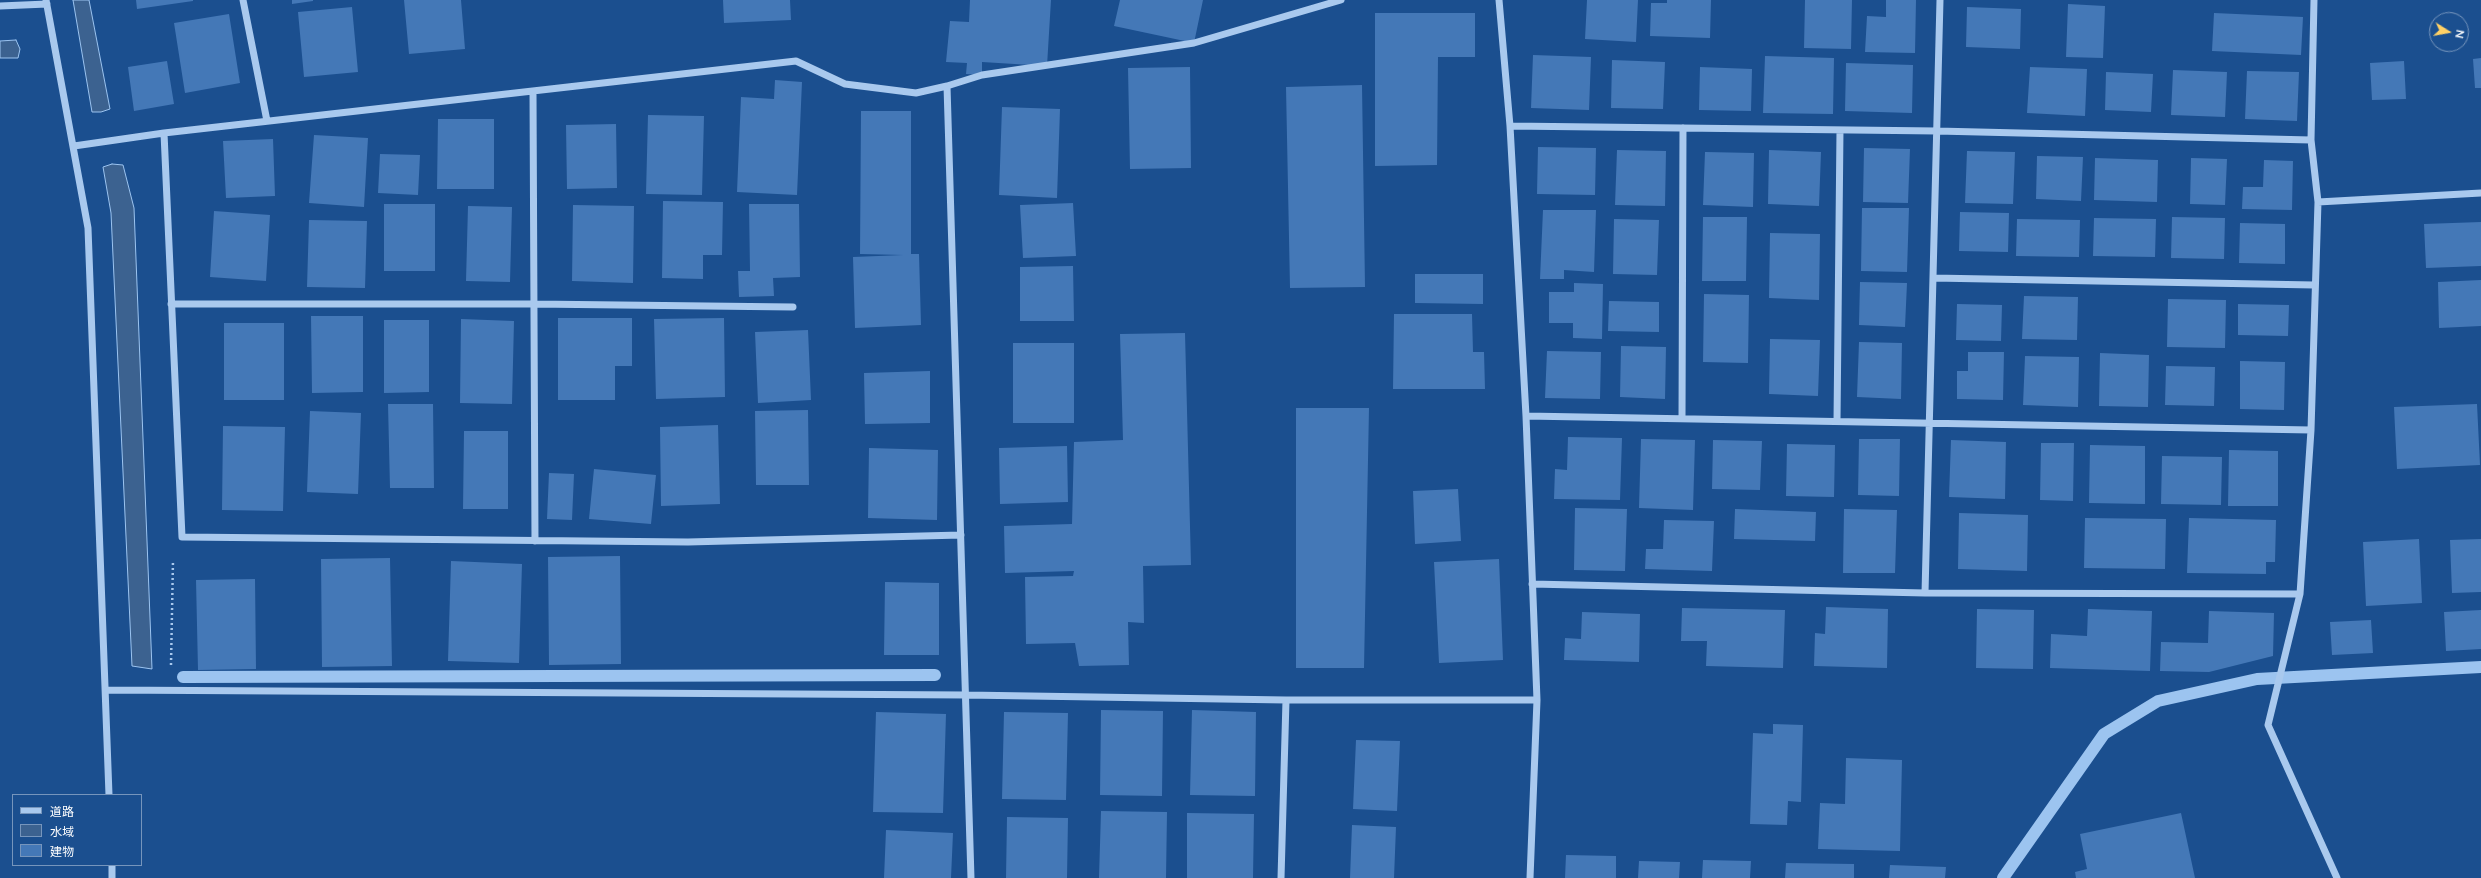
<!DOCTYPE html>
<meta charset="utf-8">
<style>
body{margin:0}
#map{position:relative;width:2481px;height:878px;overflow:hidden;background:#1b4f8f;font-family:Lato,"Noto Sans JP",sans-serif}
canvas{display:block}
.legend{position:absolute;left:12px;top:794px;width:130px;height:72px;box-sizing:border-box;background:#1b4f8f;border:1px solid #7695bc;margin:0;padding:5px 7px;list-style:none;font-size:12px;color:#fff}
.legend li{display:flex;align-items:center;gap:8px;height:20px}
.legend b{width:20px;border:1px solid #7695bc}
.north{position:absolute;left:2429px;top:12px;width:40px;height:40px;box-sizing:border-box;background:#1b4f8f;border:1px solid #7695bc;border-radius:50%;rotate:101deg;font-size:11px;font-weight:700;line-height:16px;text-align:center;color:#fff}
.north::after{content:'';display:block;margin:auto;width:14px;height:18px;background:#ffd166;clip-path:polygon(50% 0,100% 100%,50% 72%,0 100%)}
</style>
<div id="map">
<canvas width="2481" height="878"></canvas>
<ul class="legend">
<li><b style="height:5px;background:#a9c9ee"></b>道路</li>
<li><b style="height:11px;background:#3c6290"></b>水域</li>
<li><b style="height:11px;background:#4478b7"></b>建物</li>
</ul>
<div class="north">N</div>
</div>
<script>
const g = document.querySelector('canvas').getContext('2d');
g.lineJoin = 'round';
function paint(path, color) { g.fillStyle = color; g.fill(path, 'evenodd'); }
const shape = rows => new Path2D(rows.map(r => 'M' + r).join(''));
function stroke(path, color, width, dash) { g.strokeStyle = color; g.lineWidth = width; g.lineCap = dash ? 'butt' : 'round'; g.setLineDash(dash || []); g.stroke(path); }
const water = shape([
 [73,0,89,0,110,109,101,112,92,112,73,0],
 [16,40,20,49,18,58,0,58,0,41,16,40],
 [112,164,123,165,134,208,152,669,132,666,111,213,103,167,112,164]
]);
const stream = shape([
 [183,677,935,675],
 [2003,878,2104,734,2158,701,2257,679,2481,667]
]);
const building = shape([
 [136,0,193,0,193,1,137,9],
 [292,0,313,0,313,1,292,4],
 [404,0,461,0,465,49,409,54],
 [723,0,790,0,791,20,724,23],
 [970,0,1051,0,1047,66,982,62,982,75,966,74,967,63,946,62,950,21,969,22],
 [1120,0,1203,0,1194,43,1114,26],
 [1587,0,1638,0,1636,42,1585,39],
 [1667,0,1711,0,1710,38,1650,36,1651,3,1667,3],
 [1805,0,1852,0,1851,49,1804,48],
 [1886,0,1916,0,1915,53,1865,52,1867,16,1886,17],
 [2068,4,2105,6,2103,58,2066,57],
 [352,7,358,72,304,77,298,12],
 [1967,7,2021,9,2020,49,1966,47],
 [1375,13,1475,13,1475,57,1438,57,1437,165,1375,166],
 [2214,13,2303,17,2301,55,2212,51],
 [229,14,240,83,185,93,174,23],
 [1533,55,1591,57,1589,110,1531,108],
 [1765,56,1834,58,1833,114,1763,113],
 [2481,58,2481,88,2475,88,2473,59],
 [1612,60,1665,62,1663,109,1611,108],
 [167,61,174,104,134,111,128,67],
 [2404,61,2406,99,2372,100,2370,63],
 [1846,63,1913,65,1912,113,1845,111],
 [1190,67,1191,168,1130,169,1128,68],
 [1700,67,1752,69,1751,111,1699,110],
 [2030,67,2087,69,2085,116,2027,113],
 [2173,70,2227,72,2225,117,2171,115],
 [2247,71,2299,72,2297,121,2245,119],
 [2106,72,2153,74,2151,112,2105,110],
 [775,80,802,82,797,195,737,192,741,97,774,99],
 [1362,85,1365,287,1290,288,1286,87],
 [1002,107,1060,109,1057,198,999,195],
 [861,111,911,111,911,254,919,254,921,325,855,328,853,257,903,255,860,254],
 [648,115,704,116,702,195,646,194],
 [438,119,494,119,494,189,437,189],
 [616,124,617,188,567,189,566,125],
 [314,135,368,138,364,207,309,203],
 [273,139,275,196,226,198,223,141],
 [1538,147,1596,148,1595,195,1537,194],
 [1864,148,1910,149,1908,203,1863,202],
 [1617,150,1666,151,1665,206,1615,205],
 [1769,150,1821,152,1819,206,1768,204],
 [1967,151,2015,152,2013,204,1965,203],
 [1705,152,1754,153,1753,207,1703,205],
 [380,154,420,155,418,195,378,193],
 [2037,156,2083,157,2081,201,2036,199],
 [2095,158,2158,160,2157,202,2094,200],
 [2191,158,2227,159,2225,205,2190,204],
 [2264,160,2293,161,2292,210,2242,209,2243,187,2263,187],
 [663,201,723,202,722,255,703,255,703,279,662,278],
 [1073,203,1076,256,1023,258,1020,205],
 [384,204,435,204,435,271,384,271],
 [749,204,799,204,800,277,773,278,774,296,739,297,738,271,750,271],
 [573,205,634,206,633,283,572,281],
 [468,206,512,207,510,282,466,281],
 [1862,208,1909,208,1907,272,1861,271],
 [1543,210,1596,210,1594,272,1564,270,1564,279,1540,279],
 [214,211,270,215,266,281,210,277],
 [1960,212,2009,213,2008,252,1959,251],
 [1703,217,1747,217,1746,281,1702,281],
 [2172,217,2225,218,2224,259,2171,258],
 [2094,218,2156,219,2155,257,2093,256],
 [1614,219,1659,220,1657,275,1613,274],
 [2017,219,2080,220,2079,257,2016,256],
 [309,220,367,221,365,288,307,287],
 [2481,222,2481,266,2426,268,2424,224],
 [2240,223,2285,224,2285,264,2239,263],
 [1770,233,1820,234,1819,300,1769,298],
 [1073,266,1074,321,1020,321,1020,267],
 [1415,274,1483,274,1483,304,1415,303],
 [2481,280,2481,326,2439,328,2438,282],
 [1860,282,1907,283,1905,327,1859,325],
 [1574,283,1603,284,1602,339,1573,338,1573,323,1549,323,1549,292,1574,292],
 [1704,294,1749,295,1748,363,1703,362],
 [2024,296,2078,297,2077,340,2022,339],
 [2168,299,2226,300,2225,348,2167,347],
 [1609,301,1659,302,1659,332,1608,331],
 [1957,304,2002,305,2001,341,1956,340],
 [2238,304,2289,305,2288,336,2238,335],
 [1394,314,1472,314,1473,352,1484,352,1485,389,1393,389],
 [311,316,363,316,363,392,312,393],
 [558,318,632,318,632,366,615,366,615,400,558,400],
 [724,318,725,397,656,399,654,319],
 [461,319,514,321,512,404,460,403],
 [384,320,429,320,429,392,384,393],
 [224,323,284,323,284,400,224,400],
 [808,330,811,400,758,403,755,332],
 [1185,333,1191,565,1143,566,1144,623,1128,622,1129,665,1079,666,1075,643,1026,644,1025,577,1073,576,1074,571,1005,573,1004,526,1072,524,1074,442,1123,440,1120,334],
 [1770,339,1820,340,1818,396,1769,394],
 [1859,342,1902,343,1901,399,1857,397],
 [1013,343,1074,343,1074,423,1013,423],
 [1621,346,1666,347,1665,399,1620,397],
 [1547,351,1601,352,1600,399,1545,398],
 [1968,352,2004,352,2003,400,1957,399,1957,371,1968,371],
 [2100,353,2149,355,2148,407,2099,406],
 [2025,356,2079,357,2078,407,2023,405],
 [2240,361,2285,362,2284,410,2240,409],
 [2166,366,2215,367,2214,406,2165,405],
 [930,371,930,423,865,424,864,373],
 [388,404,433,404,434,488,390,488],
 [2477,404,2480,465,2397,469,2394,407],
 [1296,408,1369,408,1364,668,1296,668],
 [808,410,809,485,756,485,755,411],
 [310,411,361,413,358,494,307,492],
 [718,425,720,504,661,506,660,427],
 [223,426,285,427,283,511,222,510],
 [464,431,508,431,508,509,463,509],
 [1568,437,1622,438,1620,500,1554,499,1555,469,1567,470],
 [1641,439,1695,440,1693,510,1639,508],
 [1859,439,1900,439,1899,496,1858,495],
 [1713,440,1762,441,1760,490,1712,489],
 [1951,440,2006,442,2005,499,1949,497],
 [2041,443,2074,443,2073,501,2040,500],
 [1787,444,1835,445,1834,497,1786,496],
 [2090,445,2145,446,2145,504,2089,503],
 [1067,446,1068,502,1000,504,999,448],
 [869,448,938,450,937,520,868,518],
 [2229,450,2278,451,2278,506,2228,506],
 [2162,456,2222,457,2221,505,2161,504],
 [594,469,656,475,651,524,589,519],
 [549,473,574,474,572,520,547,519],
 [1458,489,1461,541,1415,544,1413,491],
 [1575,508,1627,509,1625,571,1574,570],
 [1735,509,1816,512,1815,541,1734,539],
 [1844,509,1897,510,1895,573,1843,573],
 [1959,513,2028,515,2027,571,1958,569],
 [2085,518,2166,519,2165,569,2084,568],
 [2189,518,2276,520,2275,562,2266,562,2266,574,2187,573],
 [1664,520,1714,521,1712,571,1645,569,1646,549,1663,549],
 [2419,539,2422,603,2366,606,2363,542],
 [2481,539,2481,592,2452,593,2450,540],
 [620,556,621,664,549,665,548,557],
 [390,558,392,666,322,667,321,559],
 [1499,559,1503,660,1439,663,1434,562],
 [451,561,522,564,519,663,448,661],
 [255,579,256,669,198,670,196,580],
 [885,582,939,583,939,655,884,655],
 [1826,607,1888,609,1887,668,1814,666,1815,633,1825,634],
 [1682,608,1785,610,1783,668,1706,666,1707,641,1681,641],
 [1977,609,2034,610,2033,669,1976,668],
 [2088,609,2152,611,2150,671,2050,668,2051,634,2087,636],
 [2481,610,2481,649,2446,651,2444,612],
 [2209,611,2274,613,2273,656,2209,672,2160,671,2161,642,2208,643],
 [1582,612,1640,614,1639,662,1564,660,1565,638,1581,639],
 [2371,620,2373,653,2332,655,2330,622],
 [1101,710,1163,711,1162,796,1100,795],
 [1192,710,1256,712,1255,796,1190,795],
 [876,712,946,714,943,813,873,812],
 [1004,712,1068,713,1066,800,1002,799],
 [1773,724,1803,725,1801,802,1788,801,1787,825,1750,824,1753,733,1773,734],
 [1356,740,1400,741,1397,811,1353,809],
 [1846,758,1902,760,1900,851,1818,849,1820,803,1845,804],
 [1101,811,1167,812,1166,878,1099,878],
 [1187,813,1254,814,1253,878,1187,878],
 [2181,813,2195,878,2076,878,2075,872,2087,869,2080,834],
 [1007,817,1068,818,1067,878,1006,878],
 [1352,825,1396,827,1394,878,1350,878],
 [886,830,953,833,951,878,884,878],
 [1566,855,1616,856,1616,878,1565,878],
 [1703,860,1751,861,1750,878,1702,878],
 [1639,861,1680,862,1679,878,1638,878],
 [1786,863,1854,864,1854,878,1785,878],
 [1890,865,1946,867,1945,878,1889,878]
]);
const path = shape([
 [171,665,173,560]
]);
const minor = shape([
 [46,0,88,228,109,795],
 [243,0,267,121],
 [1499,0,1510,126,1526,416,1537,700,1530,878],
 [2314,0,2311,140,2318,202,2311,430,2300,594,2268,725,2337,878],
 [0,6,47,4],
 [947,86,971,878],
 [533,91,535,541],
 [1510,126,1937,131,2311,140],
 [164,133,182,537,688,542,961,535],
 [74,146,164,133,796,61,845,84,916,93,947,86,982,75,1194,43,1341,0],
 [2318,202,2481,193],
 [1933,278,2314,285],
 [171,304,534,304,793,307],
 [1526,416,2311,430],
 [1682,419,1683,128],
 [1837,421,1840,130],
 [1532,584,1925,593,1940,0],
 [1925,593,2300,594],
 [106,690,966,695,1286,700,1537,700],
 [112,865,112,878],
 [1281,878,1286,700]
]);
paint(water, '#3c6290');
stroke(water, '#9cc4f0', 1);
stroke(stream, '#9cc4f0', 12);
paint(building, '#4478b7');
stroke(path, '#a9c9ee', 2.5, [2, 3]);
stroke(minor, '#a9c9ee', 7);
</script>
